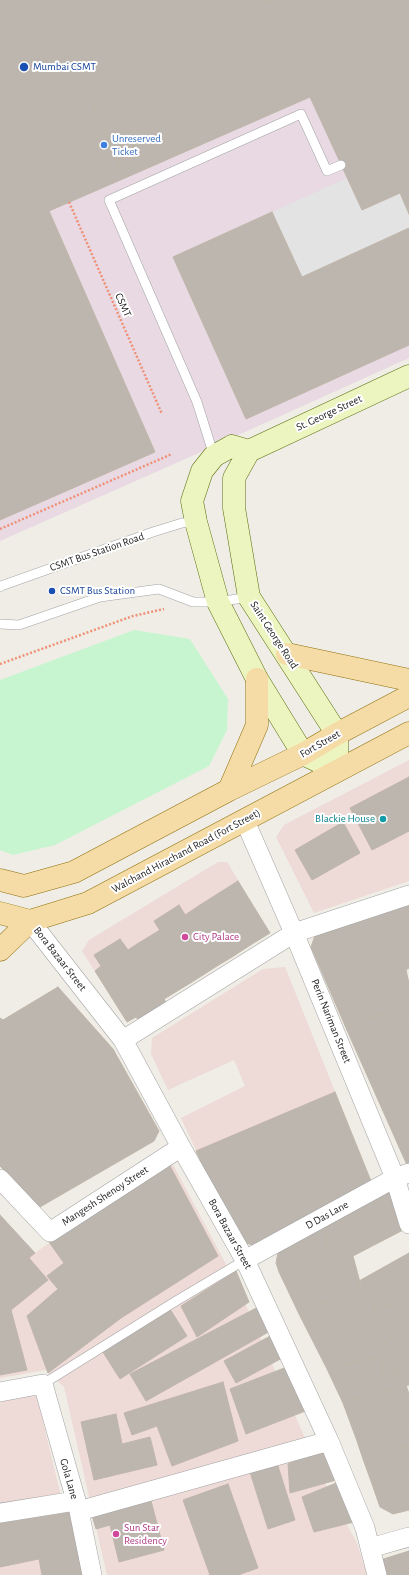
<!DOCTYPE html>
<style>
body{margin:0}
canvas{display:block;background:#efede6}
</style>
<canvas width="409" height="1575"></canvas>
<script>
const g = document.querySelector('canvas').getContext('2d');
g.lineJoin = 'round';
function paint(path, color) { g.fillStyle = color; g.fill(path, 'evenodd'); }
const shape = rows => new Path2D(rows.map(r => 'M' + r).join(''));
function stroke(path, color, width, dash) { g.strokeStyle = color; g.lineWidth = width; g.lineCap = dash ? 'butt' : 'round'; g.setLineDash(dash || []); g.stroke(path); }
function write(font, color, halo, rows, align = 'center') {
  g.font = font + ' "Alegreya Sans",sans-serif'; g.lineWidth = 4; g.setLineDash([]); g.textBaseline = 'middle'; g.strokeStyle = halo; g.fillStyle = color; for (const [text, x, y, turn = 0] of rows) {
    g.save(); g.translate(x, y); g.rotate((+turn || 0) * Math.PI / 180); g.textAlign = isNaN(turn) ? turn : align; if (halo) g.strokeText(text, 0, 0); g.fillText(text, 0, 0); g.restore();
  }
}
const commercial = shape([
 [409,760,409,881,314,913,276,837,284,825],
 [218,862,227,862,270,933,164,999,141,1023,136,1017,127,1022,82,951,89,940],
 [285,967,373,1186,253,1245,238,1241,181,1118,245,1086,234,1060,168,1090,151,1054,152,1038,263,969],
 [170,1159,236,1283,330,1494,357,1543,367,1575,107,1575,64,1387,45,1370,0,1378,0,1215,35,1253],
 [36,1393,80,1575,0,1575,0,1400]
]);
const industrial = shape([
 [0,0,409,0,409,358,174,464,0,541]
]);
const park = shape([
 [134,630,190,639,228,699,227,730,209,766,55,845,13,855,0,850,0,680]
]);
const parking = shape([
 [347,178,362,210,400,193,409,214,409,228,302,277,272,212]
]);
const building = shape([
 [0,0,270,0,83,82,125,178,49,211,155,452,0,520,0,0],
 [270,0,409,0,409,214,400,193,362,210,310,97,125,178,83,82,270,0],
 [272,212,302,277,409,228,409,345,246,419,173,257,272,212],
 [409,777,409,831,372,850,350,808,409,777],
 [343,822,360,853,312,880,295,850,343,822],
 [238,881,270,933,252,944,219,893,238,881],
 [219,893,252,944,232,957,200,905,219,893],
 [179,905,217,966,192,982,154,921,179,905],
 [200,905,232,957,217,966,185,915,200,905],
 [409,905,409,968,406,970,409,983,409,1018,407,1019,400,1006,346,1028,311,947,317,930,409,905],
 [160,930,192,982,169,996,137,944,160,930],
 [120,939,128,950,137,944,169,996,164,999,168,1006,141,1023,136,1017,127,1022,95,971,101,966,94,955,120,939],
 [58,987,113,1049,159,1131,154,1141,40,1207,0,1166,0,1018,3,1020,58,987],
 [400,1006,407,1019,409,1018,409,1164,407,1165,346,1028,400,1006],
 [335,1092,373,1186,253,1245,238,1241,196,1151,335,1092],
 [169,1164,218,1256,121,1318,94,1283,108,1270,72,1225,169,1164],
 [381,1189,393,1192,405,1229,353,1256,336,1216,381,1189],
 [0,1215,35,1253,0,1281,0,1215],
 [336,1216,353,1256,361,1286,299,1314,290,1295,340,1269,327,1247,327,1235,322,1224,336,1216],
 [322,1224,327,1235,327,1247,279,1272,276,1263,279,1248,322,1224],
 [72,1225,108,1270,94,1283,121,1318,48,1373,27,1316,58,1289,47,1276,64,1263,49,1242,72,1225],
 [327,1247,340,1269,290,1295,279,1272,327,1247],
 [409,1253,409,1299,375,1310,373,1300,365,1303,359,1281,409,1253],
 [29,1258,48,1280,11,1310,27,1370,0,1375,0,1281,29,1258],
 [236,1271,249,1302,197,1337,181,1306,236,1271],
 [361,1286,365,1303,373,1300,375,1310,382,1308,392,1338,385,1342,393,1358,398,1371,383,1376,381,1356,327,1369,299,1314,361,1286],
 [409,1299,409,1353,393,1358,385,1342,392,1338,382,1308,409,1299],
 [262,1305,272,1330,146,1401,130,1374,262,1305],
 [168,1306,187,1336,120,1379,101,1349,168,1306],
 [272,1335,284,1357,236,1383,224,1361,272,1335],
 [409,1353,409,1385,399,1387,392,1373,398,1371,393,1358,409,1353],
 [381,1356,383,1376,392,1373,399,1387,343,1403,327,1369,381,1356],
 [292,1365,308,1410,246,1434,230,1389,292,1365],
 [223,1382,238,1441,172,1466,157,1426,132,1435,124,1413,223,1382],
 [406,1385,409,1394,409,1425,357,1441,343,1403,406,1385],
 [116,1414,122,1444,150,1437,157,1465,94,1480,81,1422,116,1414],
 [409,1425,409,1445,363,1459,357,1441,409,1425],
 [409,1445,409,1474,372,1484,363,1459,409,1445],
 [327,1447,340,1479,290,1493,288,1464,327,1447],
 [277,1463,295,1520,268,1529,250,1472,277,1463],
 [409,1474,409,1510,393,1514,380,1507,372,1484,409,1474],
 [341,1481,354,1522,314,1532,302,1497,341,1481],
 [228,1484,258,1568,238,1575,210,1575,183,1500,228,1484],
 [150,1497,164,1550,119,1562,110,1525,96,1529,91,1512,150,1497],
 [69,1508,83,1575,42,1575,39,1559,0,1567,0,1521,69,1508],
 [409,1551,409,1575,381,1575,377,1561,409,1551]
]);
const path = shape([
 [69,202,162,414],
 [0,529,172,454],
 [0,664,133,616,164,609]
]);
const service = shape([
 [214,456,197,402,109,200,301,114,327,171,341,165],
 [0,587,1,586,153,532,182,523,196,522],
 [0,624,19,625,100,597,159,589,193,602,218,602,249,597],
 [43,1384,176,1301,245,1260]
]);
const minor = shape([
 [245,821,294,933,395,1178,409,1224],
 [30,921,123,1040,181,1147,245,1260,329,1441,365,1528,377,1575],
 [123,1040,294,933,409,895],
 [0,1179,50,1232,181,1147],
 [245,1260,395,1178,409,1173],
 [0,1392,43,1384,79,1511,92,1575],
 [79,1511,329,1441],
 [0,1513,75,1501],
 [370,1548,409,1537]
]);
const secondary = shape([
 [232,446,249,451,234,478,234,508,249,597,337,734,337,770,303,754,257,679,218,602,196,522,192,501,202,471,214,456,232,446],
 [249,451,409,376]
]);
const primary = shape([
 [287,654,409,680],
 [229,790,257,725,257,679],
 [0,880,24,886,74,872,229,790,303,754,337,734,409,696],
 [0,913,30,921],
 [0,950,30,921,88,903,409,733]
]);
const markers = [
 [24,67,5,"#1a4fb4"],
 [104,145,4,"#3f7fe0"],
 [52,591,4,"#1a4fb4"],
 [383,819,4,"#0f9aa8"],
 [185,937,4,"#d1479c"],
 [116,1534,4,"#d1479c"]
];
const transitNames = [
 ["Mumbai CSMT",33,67],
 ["CSMT Bus Station",60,591]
];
const shopNames = [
 ["Unreserved",112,139],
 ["Ticket",112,152]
];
const streetNames = [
 ["CSMT",123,305,66],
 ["St. George Street",329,413,-25],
 ["CSMT Bus Station Road",97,552,-19],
 ["Saint George Road",274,635,57],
 ["Fort Street",320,744,-30],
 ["Walchand Hirachand Road (Fort Street)",186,851,-28],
 ["Bora Bazaar Street",60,959,52],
 ["Perin Nariman Street",331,1021,68],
 ["Mangesh Shenoy Street",105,1196,-33],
 ["D Das Lane",327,1215,-29],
 ["Bora Bazaar Street",230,1234,61],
 ["Gola Lane",69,1479,74]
];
const cultureNames = [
 ["Blackie House",375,819]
];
const hotelNames = [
 ["City Palace",193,937],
 ["Sun Star",124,1528],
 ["Residency",124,1541]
];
paint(commercial, '#eedad7');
paint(industrial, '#e8d9e3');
paint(park, '#c7f5d0');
paint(parking, '#e3e3e3');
paint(building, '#bcb6af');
stroke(building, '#c0b6aa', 1);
stroke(service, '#a3a3a3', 10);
stroke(minor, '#a3a3a3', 20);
stroke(secondary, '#5a6f0d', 23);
stroke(primary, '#8f710c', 23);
stroke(path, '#ef9077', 2.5, [2, 2]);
stroke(service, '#fff', 9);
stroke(minor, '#fff', 19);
stroke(secondary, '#ecf5bf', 22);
stroke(primary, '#f5dba6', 22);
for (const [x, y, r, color] of markers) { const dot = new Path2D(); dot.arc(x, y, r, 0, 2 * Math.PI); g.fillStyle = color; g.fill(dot); stroke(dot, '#fff', 1.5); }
write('11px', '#164399', '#fff', transitNames, 'left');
write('11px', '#366cbe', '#fff', shopNames, 'left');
write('11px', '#1f1f1f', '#fff', streetNames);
write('11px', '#0d838f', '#fff', cultureNames, 'right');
write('11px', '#b23c85', '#fff', hotelNames, 'left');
</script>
